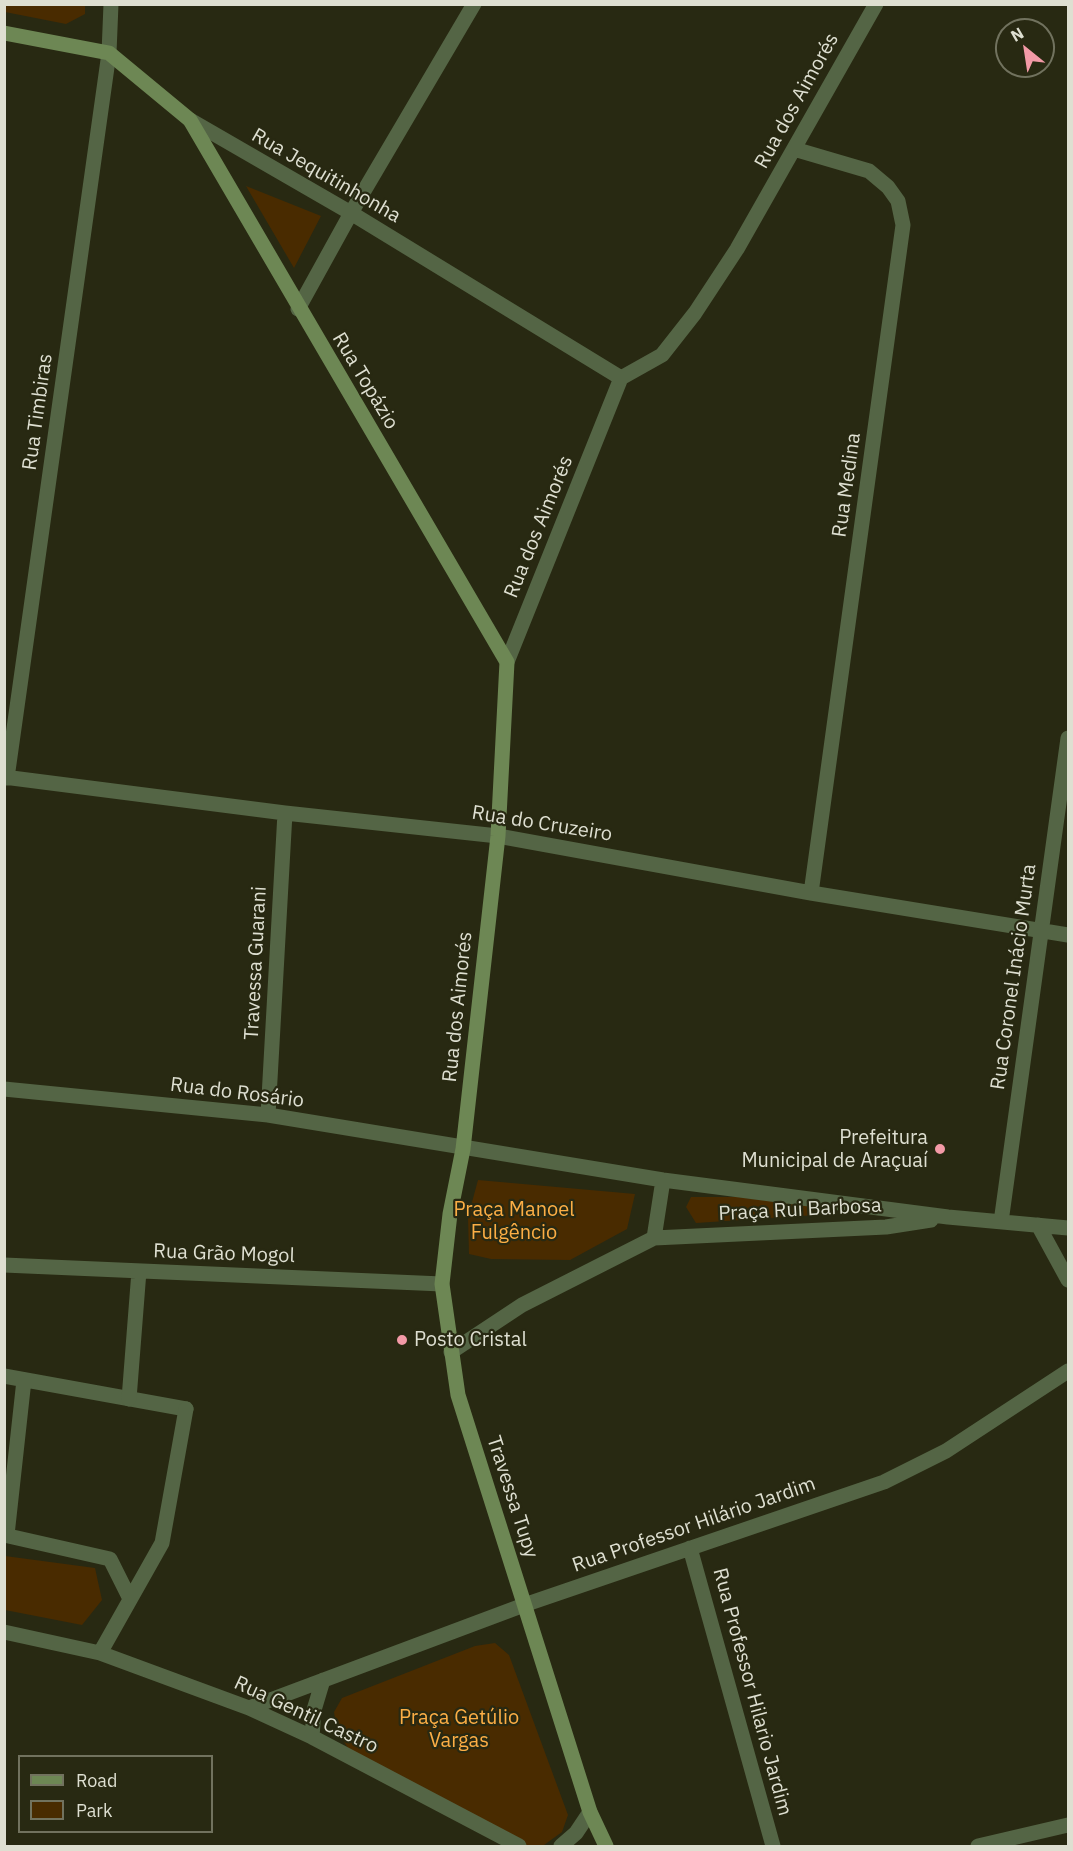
<!DOCTYPE html>
<meta charset="utf-8">
<style>
body{margin:0}
#map{position:relative;width:1073px;height:1851px;overflow:hidden;background:#282912;font-family:"IBM Plex Sans",sans-serif}
canvas{display:block}
.frame{position:absolute;inset:0;border:6px solid #dedfd1;pointer-events:none}
.legend{position:absolute;left:18px;top:1755px;width:195px;height:78px;box-sizing:border-box;background:#282912;border:2px solid #71725e;margin:0;padding:8px 10px;list-style:none;font-size:18px;color:#dedfd1}
.legend li{display:flex;align-items:center;gap:12px;height:30px}
.legend b{width:30px;border:2px solid #71725e}
.north{position:absolute;left:995px;top:18px;width:60px;height:60px;box-sizing:border-box;background:#282912;border:2px solid #71725e;border-radius:50%;rotate:330deg;font-size:16px;font-weight:700;line-height:24px;text-align:center;color:#dedfd1}
.north::after{content:'';display:block;margin:auto;width:21px;height:27px;background:#f39aa7;clip-path:polygon(50% 0,100% 100%,50% 72%,0 100%)}
</style>
<div id="map">
<canvas width="1073" height="1851"></canvas>
<div class="frame"></div>
<ul class="legend">
<li><b style="height:8px;background:#6d8754"></b>Road</li>
<li><b style="height:16px;background:#492b00"></b>Park</li>
</ul>
<div class="north">N</div>
</div>
<script>
const g = document.querySelector('canvas').getContext('2d');
g.lineJoin = 'round';
function paint(path, color) { g.fillStyle = color; g.fill(path, 'evenodd'); }
const shape = rows => new Path2D(rows.map(r => 'M' + r).join(''));
function stroke(path, color, width, dash) { g.strokeStyle = color; g.lineWidth = width; g.lineCap = dash ? 'butt' : 'round'; g.setLineDash(dash || []); g.stroke(path); }
function write(font, color, halo, rows, align = 'center') {
  g.font = font + ' "IBM Plex Sans",sans-serif'; g.lineWidth = 4.5; g.setLineDash([]); g.textBaseline = 'middle'; g.strokeStyle = halo; g.fillStyle = color; for (const [text, x, y, turn = 0] of rows) {
    g.save(); g.translate(x, y); g.rotate((+turn || 0) * Math.PI / 180); g.textAlign = isNaN(turn) ? turn : align; if (halo) g.strokeText(text, 0, 0); g.fillText(text, 0, 0); g.restore();
  }
}
const green = shape([
 [4,5,85,5,85,14,66,24,5,12],
 [246,186,321,216,294,268],
 [478,1180,635,1194,627,1229,570,1260,491,1259,469,1254,468,1217],
 [691,1197,738,1197,812,1206,816,1215,696,1223,686,1207],
 [5,1556,95,1568,102,1600,82,1625,5,1610],
 [495,1643,509,1655,568,1815,562,1832,544,1845,519,1846,348,1748,337,1731,334,1712,342,1698,475,1646]
]);
const lane = shape([
 [4,1376,186,1409],
 [7,1535,24,1380]
]);
const street = shape([
 [190,120,351,213,621,378],
 [794,149,869,171,888,187,898,201,903,225,811,893],
 [298,309,351,213,474,4],
 [507,662,621,378,662,355,695,313,737,249,876,4],
 [4,777,285,813,498,836,811,893,1068,935],
 [7,778,109,53,111,4],
 [4,1089,268,1115,663,1180,948,1217,1068,1228],
 [268,1115,285,813],
 [1001,1222,1068,738],
 [1038,1225,1068,1280],
 [654,1238,663,1180],
 [4,1265,442,1284],
 [451,1352,522,1305,654,1238,886,1227,931,1220],
 [129,1399,139,1271],
 [4,1535,110,1559,130,1599],
 [690,1548,773,1846],
 [4,1632,100,1653,249,1708,312,1737,519,1846],
 [100,1653,162,1543,186,1409],
 [249,1708,524,1605,884,1482,946,1451,1068,1371],
 [312,1737,314,1710,323,1680],
 [561,1846,576,1833,590,1812],
 [978,1846,1068,1825]
]);
const secondary = shape([
 [4,33,109,53,190,120,507,662,498,836,463,1149,450,1214,442,1284,458,1395,590,1812,606,1846]
]);
const markers = [
 [940,1149,6,"#f39aa7"],
 [402,1340,6,"#f39aa7"]
];
const streetNames = [
 ["Rua dos Aimorés",797,101,-61],
 ["Rua Jequitinhonha",326,176,30],
 ["Rua Topázio",365,381,59],
 ["Rua Timbiras",38,412,-82],
 ["Rua Medina",847,485,-82],
 ["Rua dos Aimorés",539,527,-68],
 ["Rua do Cruzeiro",542,824,9],
 ["Travessa Guarani",256,963,-87],
 ["Rua Coronel Inácio Murta",1014,977,-82],
 ["Rua dos Aimorés",458,1007,-84],
 ["Rua do Rosário",237,1093,7],
 ["Praça Rui Barbosa",800,1210,-3],
 ["Rua Grão Mogol",224,1254,2],
 ["Travessa Tupy",512,1497,72],
 ["Rua Professor Hilário Jardim",694,1525,-19],
 ["Rua Professor Hilario Jardim",752,1692,75],
 ["Rua Gentil Castro",306,1715,25]
];
const poiNames = [
 ["Prefeitura",928,1138],
 ["Municipal de Araçuaí",928,1161],
 ["Posto Cristal",414,1340,"left"]
];
const parkNames = [
 ["Praça Manoel",514,1210],
 ["Fulgêncio",514,1233],
 ["Praça Getúlio",459,1718],
 ["Vargas",459,1741]
];
paint(green, '#492b00');
stroke(lane, '#546545', 15);
stroke(street, '#546545', 15);
stroke(secondary, '#6d8754', 15);
for (const [x, y, r, color] of markers) { const dot = new Path2D(); dot.arc(x, y, r, 0, 2 * Math.PI); g.fillStyle = color; g.fill(dot); stroke(dot, '#282912', 2); }
write('20px', '#dedfd1', '#282912', streetNames);
write('20px', '#dedfd1', '#282912', poiNames, 'right');
write('20px', '#fcae45', '#282912', parkNames);
</script>
